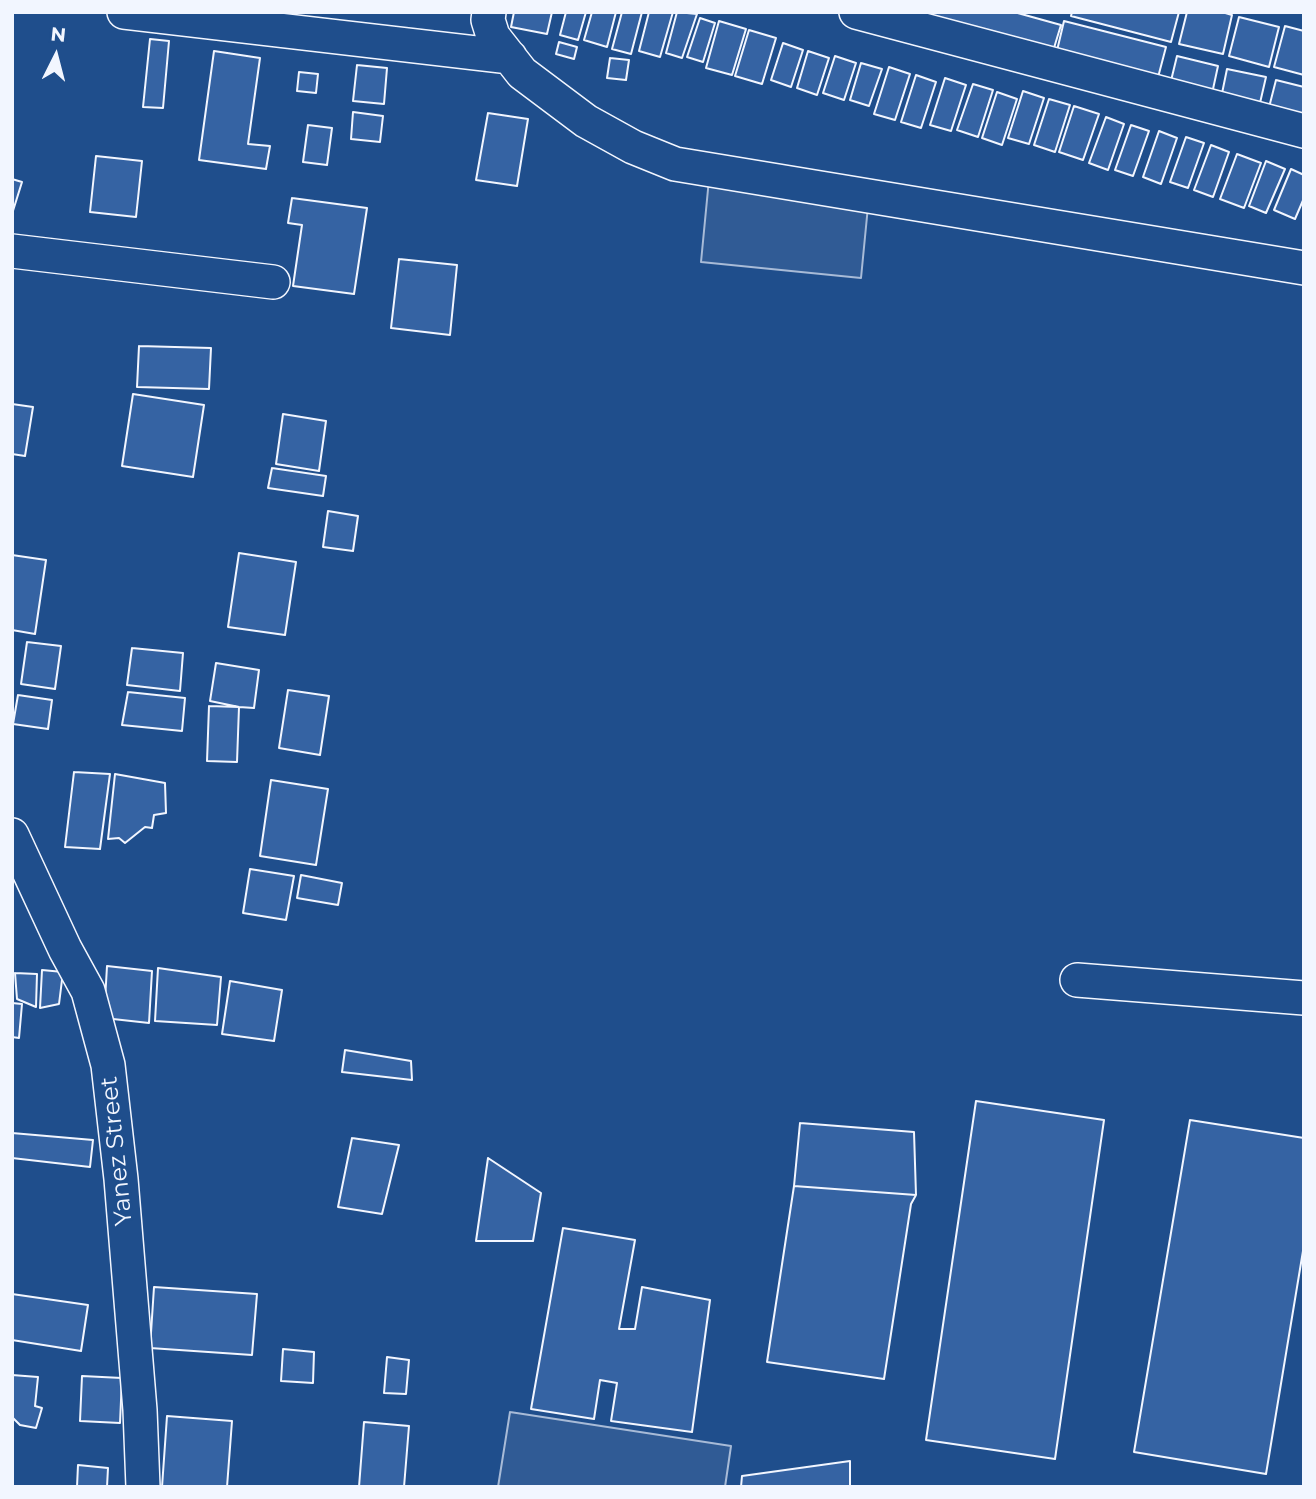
<!DOCTYPE html>
<style>
body{margin:0}
#map{position:relative;width:1316px;height:1499px;overflow:hidden;background:#1f4e8c;font-family:Montserrat,sans-serif}
canvas{display:block}
.frame{position:absolute;inset:0;border:14px solid #f2f6ff;pointer-events:none}
.north{position:absolute;left:21px;top:21px;width:70px;height:70px;-webkit-text-stroke:5px #1f4e8c;paint-order:stroke;rotate:6deg;font-size:19px;font-weight:700;line-height:28px;text-align:center;color:#f2f6ff}
.north::after{content:'';display:block;margin:auto;width:24px;height:32px;background:#f2f6ff;clip-path:polygon(50% 0,100% 100%,50% 72%,0 100%)}
</style>
<div id="map">
<canvas width="1316" height="1499"></canvas>
<div class="frame"></div>
<div class="north">N</div>
</div>
<script>
const g = document.querySelector('canvas').getContext('2d');
g.lineJoin = 'round';
function paint(path, color) { g.fillStyle = color; g.fill(path, 'evenodd'); }
const shape = rows => new Path2D(rows.map(r => 'M' + r).join(''));
function stroke(path, color, width, dash) { g.strokeStyle = color; g.lineWidth = width; g.lineCap = dash ? 'butt' : 'round'; g.setLineDash(dash || []); g.stroke(path); }
function write(font, color, halo, rows, align = 'center') {
  g.font = font + ' Montserrat,sans-serif'; g.lineWidth = 5; g.setLineDash([]); g.textBaseline = 'middle'; g.strokeStyle = halo; g.fillStyle = color; for (const [text, x, y, turn = 0] of rows) {
    g.save(); g.translate(x, y); g.rotate((+turn || 0) * Math.PI / 180); g.textAlign = isNaN(turn) ? turn : align; if (halo) g.strokeText(text, 0, 0); g.fillText(text, 0, 0); g.restore();
  }
}
const built = shape([
 [709,179,869,196,861,278,701,262,709,179],
 [510,1412,731,1446,725,1487,498,1487,510,1412]
]);
const building = shape([
 [514,12,552,12,547,34,511,27,514,12],
 [566,12,586,12,578,40,560,35,566,12],
 [592,12,616,12,607,47,584,40,592,12],
 [622,12,642,12,631,54,612,49,622,12],
 [649,12,673,12,660,57,639,51,649,12],
 [677,12,697,14,682,58,666,53,677,12],
 [931,12,1014,12,1061,25,1050,61,927,26,931,12],
 [1072,12,1179,12,1171,42,1071,16,1072,12],
 [1187,12,1222,12,1232,15,1223,54,1179,44,1187,12],
 [1239,17,1279,27,1269,67,1229,56,1239,17],
 [700,18,715,23,703,62,687,57,700,18],
 [719,21,746,29,732,75,706,68,719,21],
 [1064,21,1166,47,1156,85,1055,59,1064,21],
 [1285,26,1304,31,1304,75,1274,67,1285,26],
 [749,30,776,38,762,84,735,76,749,30],
 [150,39,169,41,163,108,143,107,150,39],
 [559,42,577,47,574,59,556,54,559,42],
 [783,43,803,50,791,87,771,80,783,43],
 [214,51,260,58,248,144,270,146,266,169,199,160,214,51],
 [808,51,829,58,817,95,797,88,808,51],
 [835,56,856,63,844,100,823,93,835,56],
 [1177,56,1218,66,1210,103,1168,93,1177,56],
 [610,58,629,60,626,80,607,78,610,58],
 [861,63,882,69,869,106,850,100,861,63],
 [357,65,387,68,384,104,353,101,357,65],
 [889,67,910,74,895,120,874,114,889,67],
 [1227,69,1266,77,1257,116,1219,108,1227,69],
 [299,72,318,74,316,93,297,91,299,72],
 [916,75,936,82,921,128,901,122,916,75],
 [945,78,966,85,951,131,930,125,945,78],
 [1276,80,1304,87,1304,129,1266,119,1276,80],
 [973,84,993,90,978,137,957,130,973,84],
 [1023,91,1044,98,1029,144,1008,138,1023,91],
 [997,92,1017,99,1002,145,982,138,997,92],
 [1049,99,1070,105,1055,152,1034,145,1049,99],
 [1074,106,1099,114,1083,160,1059,152,1074,106],
 [353,112,383,116,380,142,351,139,353,112],
 [488,113,528,119,517,186,476,180,488,113],
 [1106,117,1124,124,1108,170,1089,163,1106,117],
 [308,125,332,128,327,165,303,162,308,125],
 [1131,125,1149,131,1133,176,1115,170,1131,125],
 [1159,131,1177,138,1161,184,1143,177,1159,131],
 [1186,137,1204,143,1188,188,1170,182,1186,137],
 [1211,145,1229,152,1213,197,1194,190,1211,145],
 [1237,154,1261,163,1244,208,1220,199,1237,154],
 [96,156,142,161,136,217,90,212,96,156],
 [1266,161,1285,169,1266,213,1249,206,1266,161],
 [1291,169,1304,175,1304,198,1295,219,1274,210,1291,169],
 [12,179,22,182,12,214,12,179],
 [292,198,367,208,354,294,293,286,302,225,288,223,292,198],
 [399,259,457,265,450,335,391,328,399,259],
 [139,346,211,348,209,389,137,387,139,346],
 [133,394,204,405,193,477,122,466,133,394],
 [12,404,33,407,25,456,12,454,12,404],
 [283,414,326,421,319,471,276,464,283,414],
 [272,468,326,476,323,496,268,488,272,468],
 [328,511,358,516,353,551,323,547,328,511],
 [239,553,296,562,285,635,228,627,239,553],
 [12,555,46,560,35,634,12,630,12,555],
 [27,642,61,646,55,689,21,684,27,642],
 [132,648,183,653,180,691,127,685,132,648],
 [216,663,259,670,254,708,239,707,210,701,216,663],
 [288,690,329,696,320,755,279,748,288,690],
 [128,692,185,698,182,731,122,725,128,692],
 [18,695,52,700,48,729,13,724,18,695],
 [209,706,239,707,237,762,207,761,209,706],
 [74,772,110,774,100,849,65,847,74,772],
 [115,774,165,783,166,813,154,815,152,828,145,827,125,843,119,838,108,839,115,774],
 [271,780,328,789,316,865,260,856,271,780],
 [250,869,294,876,286,920,243,913,250,869],
 [301,875,342,883,338,905,297,898,301,875],
 [107,966,152,971,149,1023,104,1018,107,966],
 [158,968,221,977,217,1025,155,1021,158,968],
 [42,970,63,972,59,1004,40,1008,42,970],
 [15,973,37,974,36,1007,17,999,15,973],
 [230,981,282,990,274,1041,222,1034,230,981],
 [12,1003,22,1004,19,1038,12,1037,12,1003],
 [345,1050,411,1061,412,1080,342,1072,345,1050],
 [976,1101,1104,1120,1055,1459,926,1440,976,1101],
 [1190,1120,1304,1138,1304,1245,1266,1474,1134,1452,1190,1120],
 [800,1123,914,1132,916,1195,794,1186,800,1123],
 [12,1133,93,1140,90,1167,12,1158,12,1133],
 [352,1138,399,1145,382,1214,338,1207,352,1138],
 [488,1158,541,1193,533,1241,476,1241,488,1158],
 [794,1186,916,1195,911,1204,884,1379,767,1362,794,1186],
 [563,1228,635,1240,619,1329,635,1329,642,1287,710,1300,692,1432,611,1421,617,1383,600,1380,594,1419,531,1409,563,1228],
 [154,1287,257,1294,252,1355,150,1348,154,1287],
 [12,1294,88,1305,81,1351,12,1340,12,1294],
 [283,1349,314,1352,313,1383,281,1381,283,1349],
 [387,1357,409,1360,406,1394,384,1393,387,1357],
 [12,1375,38,1377,35,1406,42,1408,36,1428,20,1425,12,1417,12,1375],
 [82,1376,122,1378,120,1423,80,1421,82,1376],
 [167,1416,232,1421,227,1487,162,1487,167,1416],
 [364,1422,409,1426,404,1487,359,1487,364,1422],
 [850,1461,850,1487,741,1487,742,1476,850,1461],
 [78,1465,108,1468,107,1487,77,1487,78,1465]
]);
const minor = shape([
 [124,12,510,57],
 [489,12,488,20,493,36,522,73,586,121,633,147,675,164,1304,268],
 [856,12,1304,131],
 [12,251,273,282],
 [12,835,65,949,88,991,108,1065,121,1179,140,1410,143,1487],
 [1077,980,1304,998]
]);
const streetNames = [
 ["Yanez Street",117,1151,-96]
];
paint(built, '#305b95');
stroke(built, '#a8bbd7', 2);
paint(building, '#3563a3');
stroke(building, '#f2f6ff', 2);
stroke(minor, '#f2f6ff', 36);
stroke(minor, '#1f4e8c', 33);
write('24px', '#f2f6ff', '#1f4e8c', streetNames);
</script>
